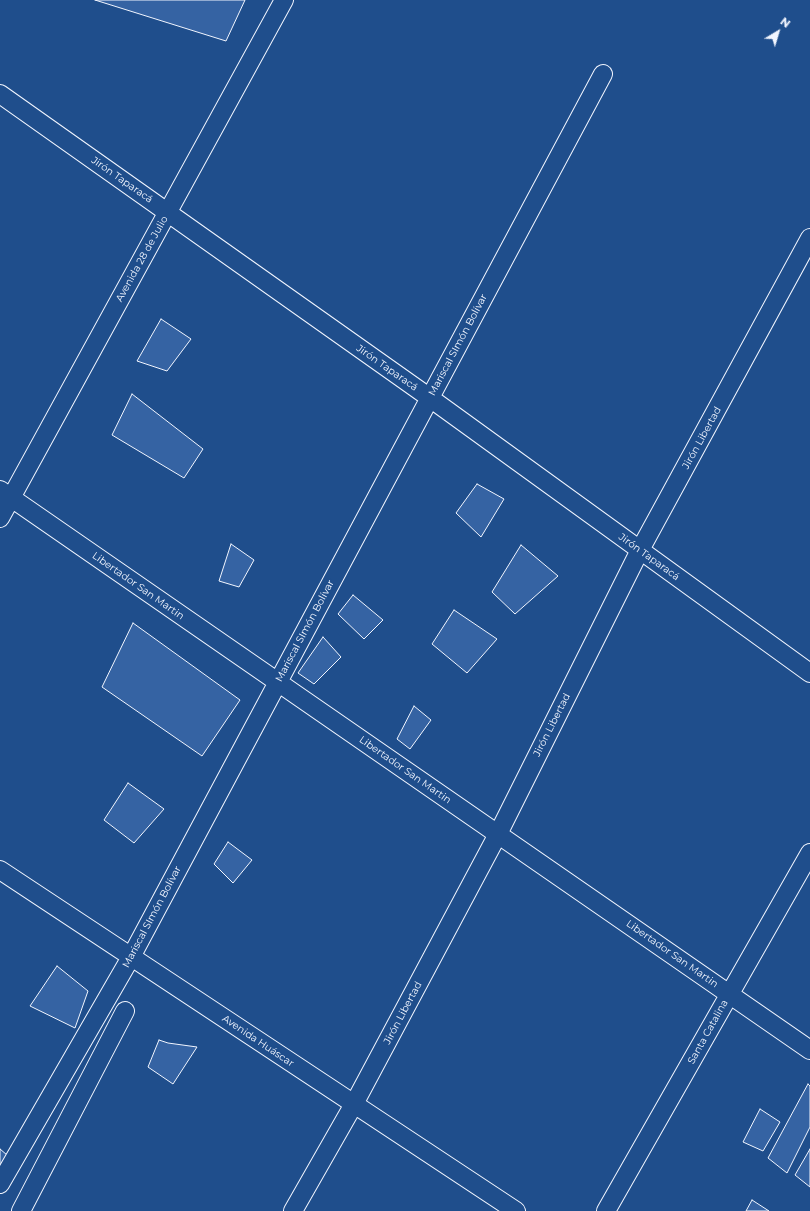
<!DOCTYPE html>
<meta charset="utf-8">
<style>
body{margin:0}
#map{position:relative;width:810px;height:1211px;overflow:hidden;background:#1f4e8c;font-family:Montserrat,sans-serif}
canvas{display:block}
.north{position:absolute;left:758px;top:12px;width:40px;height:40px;-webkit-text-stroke:3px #1f4e8c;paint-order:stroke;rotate:38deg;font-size:11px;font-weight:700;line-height:16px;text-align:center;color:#f2f6ff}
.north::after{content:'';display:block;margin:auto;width:14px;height:18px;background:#f2f6ff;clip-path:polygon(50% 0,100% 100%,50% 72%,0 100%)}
</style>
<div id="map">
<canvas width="810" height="1211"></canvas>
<div class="north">N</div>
</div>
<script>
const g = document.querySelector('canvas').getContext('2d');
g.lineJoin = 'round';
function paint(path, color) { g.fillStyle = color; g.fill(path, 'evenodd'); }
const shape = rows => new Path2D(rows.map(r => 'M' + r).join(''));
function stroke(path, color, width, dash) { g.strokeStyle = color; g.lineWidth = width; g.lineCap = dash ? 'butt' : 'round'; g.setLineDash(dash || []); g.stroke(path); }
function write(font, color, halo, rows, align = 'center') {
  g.font = font + ' Montserrat,sans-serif'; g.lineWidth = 3; g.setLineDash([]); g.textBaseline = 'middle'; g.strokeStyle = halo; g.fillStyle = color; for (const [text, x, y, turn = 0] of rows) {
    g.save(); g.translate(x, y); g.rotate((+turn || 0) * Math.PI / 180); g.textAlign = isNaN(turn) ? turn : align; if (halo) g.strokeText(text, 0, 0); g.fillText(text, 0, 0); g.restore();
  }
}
const building = shape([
 [95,0,245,0,226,41,95,0],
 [161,319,191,339,167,371,137,361,161,319],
 [132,394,203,449,184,478,112,435,132,394],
 [477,484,504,499,481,537,456,513,477,484],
 [231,544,254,560,239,587,219,581,231,544],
 [521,545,558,576,515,614,492,592,521,545],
 [353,595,383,620,364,639,338,614,353,595],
 [454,610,497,639,467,673,432,644,454,610],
 [133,623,240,700,202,756,102,687,133,623],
 [323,637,341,657,314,684,298,673,323,637],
 [414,706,431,720,410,749,397,739,414,706],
 [128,783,164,809,134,843,104,820,128,783],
 [228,842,252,860,233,883,214,864,228,842],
 [57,966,88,991,75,1028,30,1006,57,966],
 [159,1040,168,1043,197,1047,173,1084,148,1067,159,1040],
 [808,1084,810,1086,810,1127,787,1173,768,1158,808,1084],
 [760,1109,780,1122,763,1151,743,1142,760,1109],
 [0,1149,7,1155,0,1167,0,1149],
 [810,1149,810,1187,795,1175,810,1149],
 [752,1200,769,1211,746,1211,752,1200]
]);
const minor = shape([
 [0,94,430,398,810,673],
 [0,490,810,1050],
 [0,518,284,0],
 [0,870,516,1211],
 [0,1184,131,957,603,74],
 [21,1211,125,1011],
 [293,1211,354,1104,498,834,640,550,810,238],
 [606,1211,810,853]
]);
const streetNames = [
 ["Jirón Taparacá",122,180,35],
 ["Avenida 28 de Julio",142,259,-61],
 ["Mariscal SImón Bolívar",458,345,-62],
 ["Jirón Taparacá",387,368,35],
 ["Jirón Libertad",702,438,-61],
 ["Jirón Taparacá",649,557,36],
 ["Libertador San Martin",138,586,35],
 ["Mariscal SImón Bolívar",305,631,-62],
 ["Jirón Libertad",552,725,-63],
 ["Libertador San Martin",405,770,35],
 ["Mariscal SImón Bolívar",152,917,-62],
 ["Libertador San Martin",672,954,35],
 ["Jirón Libertad",403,1013,-62],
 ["Santa Catalina",708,1032,-61],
 ["Avenida Huáscar",258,1041,34]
];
paint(building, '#3563a3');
stroke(building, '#f2f6ff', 1);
stroke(minor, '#f2f6ff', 20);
stroke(minor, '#1f4e8c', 18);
write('10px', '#f2f6ff', '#1f4e8c', streetNames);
</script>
